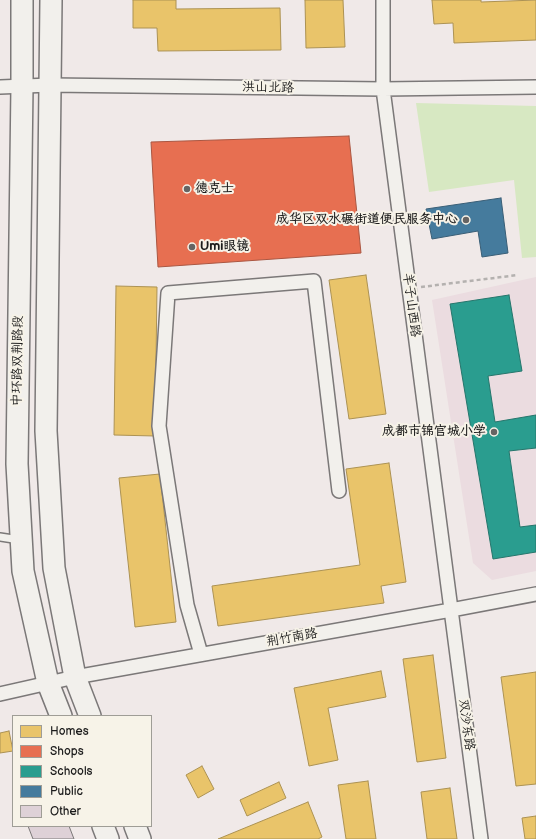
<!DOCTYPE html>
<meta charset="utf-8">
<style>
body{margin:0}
#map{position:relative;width:536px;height:839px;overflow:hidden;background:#f0e9e8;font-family:"Balsamiq Sans",sans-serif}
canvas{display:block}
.legend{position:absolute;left:12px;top:715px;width:140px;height:112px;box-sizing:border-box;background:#f7f3e8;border:1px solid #9f9d96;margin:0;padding:5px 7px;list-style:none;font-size:12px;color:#1c1c1c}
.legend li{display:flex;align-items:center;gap:8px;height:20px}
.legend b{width:20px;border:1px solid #9f9d96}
</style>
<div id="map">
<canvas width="536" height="839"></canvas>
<ul class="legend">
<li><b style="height:11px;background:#e9c46a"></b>Homes</li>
<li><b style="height:11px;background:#e76f51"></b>Shops</li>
<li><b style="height:11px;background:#2a9d8f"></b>Schools</li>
<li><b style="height:11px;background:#457b9d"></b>Public</li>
<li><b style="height:11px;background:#ded1d7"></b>Other</li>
</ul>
</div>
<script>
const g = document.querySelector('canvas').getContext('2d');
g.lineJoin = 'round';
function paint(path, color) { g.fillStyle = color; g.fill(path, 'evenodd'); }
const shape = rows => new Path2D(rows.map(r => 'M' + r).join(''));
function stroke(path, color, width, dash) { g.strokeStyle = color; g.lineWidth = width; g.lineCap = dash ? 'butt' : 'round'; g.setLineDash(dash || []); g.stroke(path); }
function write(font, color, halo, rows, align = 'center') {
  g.font = font + ' "Balsamiq Sans","LXGW WenKai TC",sans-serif'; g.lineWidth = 4; g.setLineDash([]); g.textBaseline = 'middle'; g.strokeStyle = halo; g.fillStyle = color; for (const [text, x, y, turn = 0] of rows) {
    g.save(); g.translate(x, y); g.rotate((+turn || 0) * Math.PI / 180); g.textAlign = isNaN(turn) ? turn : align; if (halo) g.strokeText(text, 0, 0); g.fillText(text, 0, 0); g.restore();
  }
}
const built = shape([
 [536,277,536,571,492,580,473,563,432,300]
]);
const green = shape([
 [416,103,536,106,536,257,522,258,514,180,429,192]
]);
const homes = shape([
 [133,0,176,0,176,9,280,8,281,50,158,51,157,28,133,28,133,0],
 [305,0,343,0,345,47,306,48,305,0],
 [432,0,481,0,481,2,536,0,536,40,454,43,453,23,434,24,432,0],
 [366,275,386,414,349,419,329,280,366,275],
 [116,286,157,287,155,436,114,435,116,286],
 [389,463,406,582,381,586,384,603,218,626,212,586,360,565,346,469,389,463],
 [160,474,176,622,135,627,119,478,160,474],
 [433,655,446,758,417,762,403,659,433,655],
 [381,671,386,697,328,708,338,760,309,766,294,688,381,671],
 [536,672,536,784,516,786,501,677,536,672],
 [9,731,13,751,0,753,0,733,9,731],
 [202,766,214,789,198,798,186,775,202,766],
 [368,781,376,839,346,839,338,785,368,781],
 [279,782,286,798,247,816,240,800,279,782],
 [450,788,457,839,427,839,421,792,450,788],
 [308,802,322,837,318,839,218,839,308,802],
 [536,816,536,839,525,839,522,818,536,816]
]);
const shops = shape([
 [349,136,361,253,158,267,151,142,349,136]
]);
const schools = shape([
 [509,295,522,371,488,376,495,422,536,415,536,448,509,451,520,527,536,525,536,552,493,559,450,304,509,295]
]);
const public = shape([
 [501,198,508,253,482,257,478,231,432,239,426,209,501,198]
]);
const building = shape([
 [28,826,69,826,74,839,33,839,28,826]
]);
const path = shape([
 [421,287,518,275]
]);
const service = shape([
 [0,537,20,540]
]);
const minor = shape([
 [383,0,383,89,481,839],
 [0,87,50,85,383,89,536,87],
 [201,654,187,605,159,426,168,293,314,281,339,491],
 [0,694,75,677,451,610,536,594]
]);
const primary = shape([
 [22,0,22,86,17,464,23,571,48,683,61,716],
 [51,0,46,431,54,568,75,677,90,716],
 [103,826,108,839],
 [135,826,140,839]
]);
const markers = [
 [187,189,4,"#666463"],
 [466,220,4,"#666463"],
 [192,247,4,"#666463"],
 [494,432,4,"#666463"]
];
const streetNames = [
 ["洪山北路",268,88,1],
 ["羊子山西路",411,305,83],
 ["中环路双荆路段",18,361,-89],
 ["荆竹南路",292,638,-10],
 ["双沙东路",466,725,82]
];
const poiNames = [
 ["德克士",195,189],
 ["成华区双水碾街道便民服务中心",458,220,"right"],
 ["Umi眼镜",200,247],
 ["成都市锦官城小学",486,432,"right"]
];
paint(built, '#ebdce0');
paint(green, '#d7e8c2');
paint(homes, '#e9c46a');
stroke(homes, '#ac9253', 1);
paint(shops, '#e76f51');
stroke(shops, '#aa5641', 1);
paint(schools, '#2a9d8f');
stroke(schools, '#26766c', 1);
paint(public, '#457b9d');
stroke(public, '#395e76', 1);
paint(building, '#ded1d7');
stroke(building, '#7b7878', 1);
stroke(service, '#7b7878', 10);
stroke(minor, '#7b7878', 16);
stroke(primary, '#7b7878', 24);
stroke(path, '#b4b1af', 2.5, [4, 3]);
stroke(service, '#f2f0ec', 7);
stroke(minor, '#f2f0ec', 13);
stroke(primary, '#f2f0ec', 21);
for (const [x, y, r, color] of markers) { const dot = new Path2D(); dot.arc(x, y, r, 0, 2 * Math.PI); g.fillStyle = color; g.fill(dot); stroke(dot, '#f7f3e8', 1.5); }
write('13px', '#1c1c1c', '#f7f3e8', streetNames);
write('bold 13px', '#1c1c1c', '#f7f3e8', poiNames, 'left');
</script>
